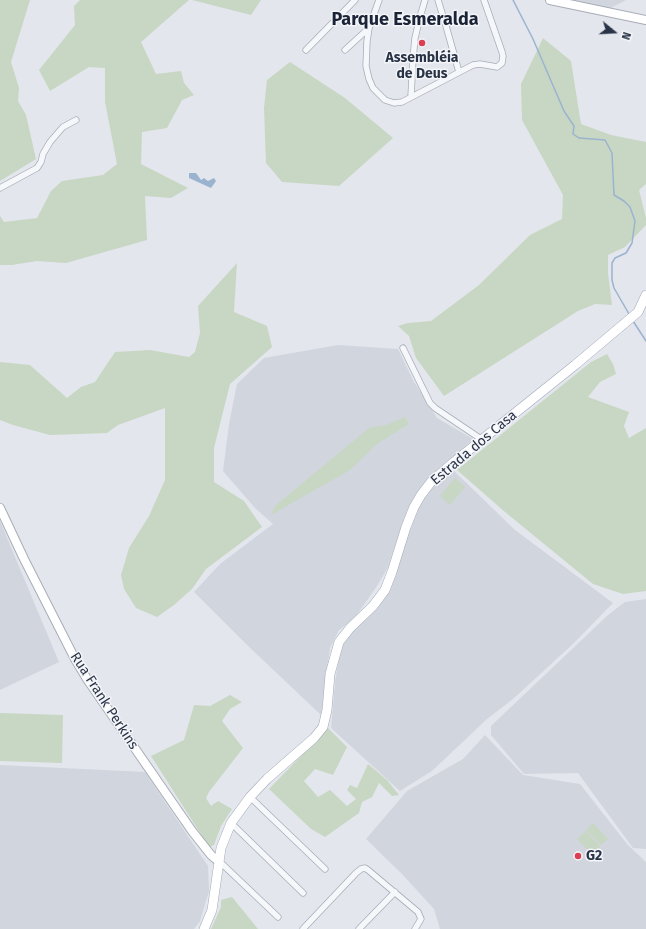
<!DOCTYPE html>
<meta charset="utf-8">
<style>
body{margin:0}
#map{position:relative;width:646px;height:929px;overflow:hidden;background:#e3e6ec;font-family:"Fira Sans",sans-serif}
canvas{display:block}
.north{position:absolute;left:594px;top:12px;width:40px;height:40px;-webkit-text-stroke:3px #f3f5f9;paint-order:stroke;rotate:108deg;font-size:11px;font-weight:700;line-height:16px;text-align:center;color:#293346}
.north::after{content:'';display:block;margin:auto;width:14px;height:18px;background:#293346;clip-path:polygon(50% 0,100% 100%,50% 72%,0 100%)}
</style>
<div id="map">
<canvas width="646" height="929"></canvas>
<div class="north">N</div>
</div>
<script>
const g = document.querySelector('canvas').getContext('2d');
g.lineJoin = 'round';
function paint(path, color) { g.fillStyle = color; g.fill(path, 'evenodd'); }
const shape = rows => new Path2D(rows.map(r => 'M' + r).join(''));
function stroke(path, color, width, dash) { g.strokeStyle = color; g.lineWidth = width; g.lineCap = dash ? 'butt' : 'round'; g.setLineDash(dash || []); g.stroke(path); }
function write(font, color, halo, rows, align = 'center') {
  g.font = font + ' "Fira Sans",sans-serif'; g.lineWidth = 3; g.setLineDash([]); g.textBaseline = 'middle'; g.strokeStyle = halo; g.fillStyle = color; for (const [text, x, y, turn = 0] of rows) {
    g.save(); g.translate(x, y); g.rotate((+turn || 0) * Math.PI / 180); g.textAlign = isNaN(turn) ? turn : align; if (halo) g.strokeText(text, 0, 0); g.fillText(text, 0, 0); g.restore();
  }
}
const built = shape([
 [565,0,626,0,609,9],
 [338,345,398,349,414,382,437,418,473,439,426,481,407,511,387,569,377,586,354,619,339,630,330,648,321,715,245,643,194,592,220,564,273,524,255,508,223,471,229,424,237,384,264,358],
 [453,470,515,530,613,603,575,642,513,699,487,719,432,771,400,791,331,728,335,683,341,643,388,593,415,517,417,507,431,488],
 [0,521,59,662,0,690],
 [646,599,646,849,633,848,578,773,524,774,491,735,491,726,608,615,625,602],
 [485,735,523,775,580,784,627,844,646,862,646,929,440,929,434,909,403,875,366,839,407,791,463,759],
 [0,765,145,772,208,866,209,891,200,921,194,929,0,929]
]);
const green = shape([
 [0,0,30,0,11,62,19,88,18,101,26,115,36,159,0,181],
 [80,0,189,0,141,42,156,74,181,71,184,83,194,95,182,100,167,128,142,132,141,164,188,188,171,198,145,196,147,240,66,263,37,261,12,265,0,265,0,216,4,222,37,218,51,191,62,181,103,175,117,164,105,102,105,68,89,67,50,91,39,70,75,25,74,6],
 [192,0,261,0,251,15],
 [543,38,571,61,581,124,611,135,646,142,646,184,639,190,646,218,646,225,625,247,608,255,608,273,612,305,595,304,578,311,444,396,416,358,409,336,398,326,408,323,431,321,479,285,530,235,562,219,563,195,522,120,521,84],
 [290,62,345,98,393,138,339,186,282,182,266,163,264,108,267,80],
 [237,263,234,312,267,326,272,347,230,384,214,448,214,482,244,501,262,527,206,569,192,589,174,605,157,617,136,608,124,589,121,575,129,548,149,516,165,480,165,408,118,425,107,433,50,435,13,425,0,420,0,362,30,365,67,398,81,387,95,382,115,352,150,350,189,357,195,352,200,333,198,306],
 [607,354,613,364,616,374,600,382,588,397,629,412,624,426,629,438,646,428,646,591,623,594,593,584,505,512,457,470,591,362],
 [405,417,409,424,377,444,350,470,271,515,275,506,369,428,386,425],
 [455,478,465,487,450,505,440,496],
 [230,695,242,702,230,709,222,721,243,748,209,792,206,798,211,806,218,801,232,809,221,826,214,845,209,847,151,756,184,740,194,705,210,706],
 [0,713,63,715,62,763,0,761],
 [328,728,347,747,333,775,315,769,304,781,318,797,330,790,347,806,356,799,347,790,350,785,357,788,368,764,387,780,399,795,392,796,379,783,372,797,362,802,359,813,325,837,311,829,269,789],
 [593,823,608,839,601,845,586,830],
 [586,831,600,846,592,854,577,839],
 [232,897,258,929,211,929,221,907,221,900]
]);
const water = shape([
 [189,173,196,173,201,180,204,178,208,181,214,178,216,181,211,188,189,178]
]);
const stream = shape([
 [513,0,533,39,564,111,574,126,573,134,579,138,605,140,612,153,614,195,624,201,630,207,635,221,632,243,626,253,615,258,612,263,612,280,614,288,629,314],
 [633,321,646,341]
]);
const street = shape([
 [379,0,369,28,367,41,366,66,369,79,373,88,385,100,394,103,402,102,473,65,480,64,497,67,502,63,503,56,502,52,484,0],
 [438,0,446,26,459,72],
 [306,50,355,0],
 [345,50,369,28],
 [411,96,413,59,415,38,420,17,425,0],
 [0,188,37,168,41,162,43,154,50,142,63,127,76,120],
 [403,348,430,403,435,408,481,439],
 [250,797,325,869],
 [231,823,303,893],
 [219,861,278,917],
 [303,929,356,873,361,869,365,868,368,870,418,912,421,919,415,929],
 [359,929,395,892]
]);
const secondary = shape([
 [550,0,646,20],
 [0,508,24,559,75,659,87,679,192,831,211,855,218,861]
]);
const primary = shape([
 [204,929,212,910,221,848,231,823,250,797,267,779,314,738,323,727,327,710,330,674,339,642,350,628,373,606,385,590,392,572,406,527,414,507,421,495,431,482,454,462,575,365,638,312,646,295]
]);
const markers = [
 [422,43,4,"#da3f54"],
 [578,856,4,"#da3f54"]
];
const poiNames = [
 ["Assembléia",422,58],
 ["de Deus",422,74],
 ["G2",586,856,"left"]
];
const streetNames = [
 ["Estrada dos Casa",474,448,-40],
 ["Rua Frank Perkins",104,701,57]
];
const districtNames = [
 ["Parque Esmeralda",405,20]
];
paint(built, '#d1d5de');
paint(green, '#c8d7c3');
paint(water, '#9bb3cf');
stroke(stream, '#9bb3cf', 1.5);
stroke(street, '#a7adb7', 7);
stroke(secondary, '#a7adb7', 10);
stroke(primary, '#a1aab9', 10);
stroke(street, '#f6f7fa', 5.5);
stroke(secondary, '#fff', 8);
stroke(primary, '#fff', 9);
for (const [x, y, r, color] of markers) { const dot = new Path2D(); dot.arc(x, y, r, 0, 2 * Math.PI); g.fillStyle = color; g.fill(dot); stroke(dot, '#f3f5f9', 1.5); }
write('bold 14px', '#293346', '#f3f5f9', poiNames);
write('14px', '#293346', '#f3f5f9', streetNames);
write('bold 18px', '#1b2437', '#f3f5f9', districtNames);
</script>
